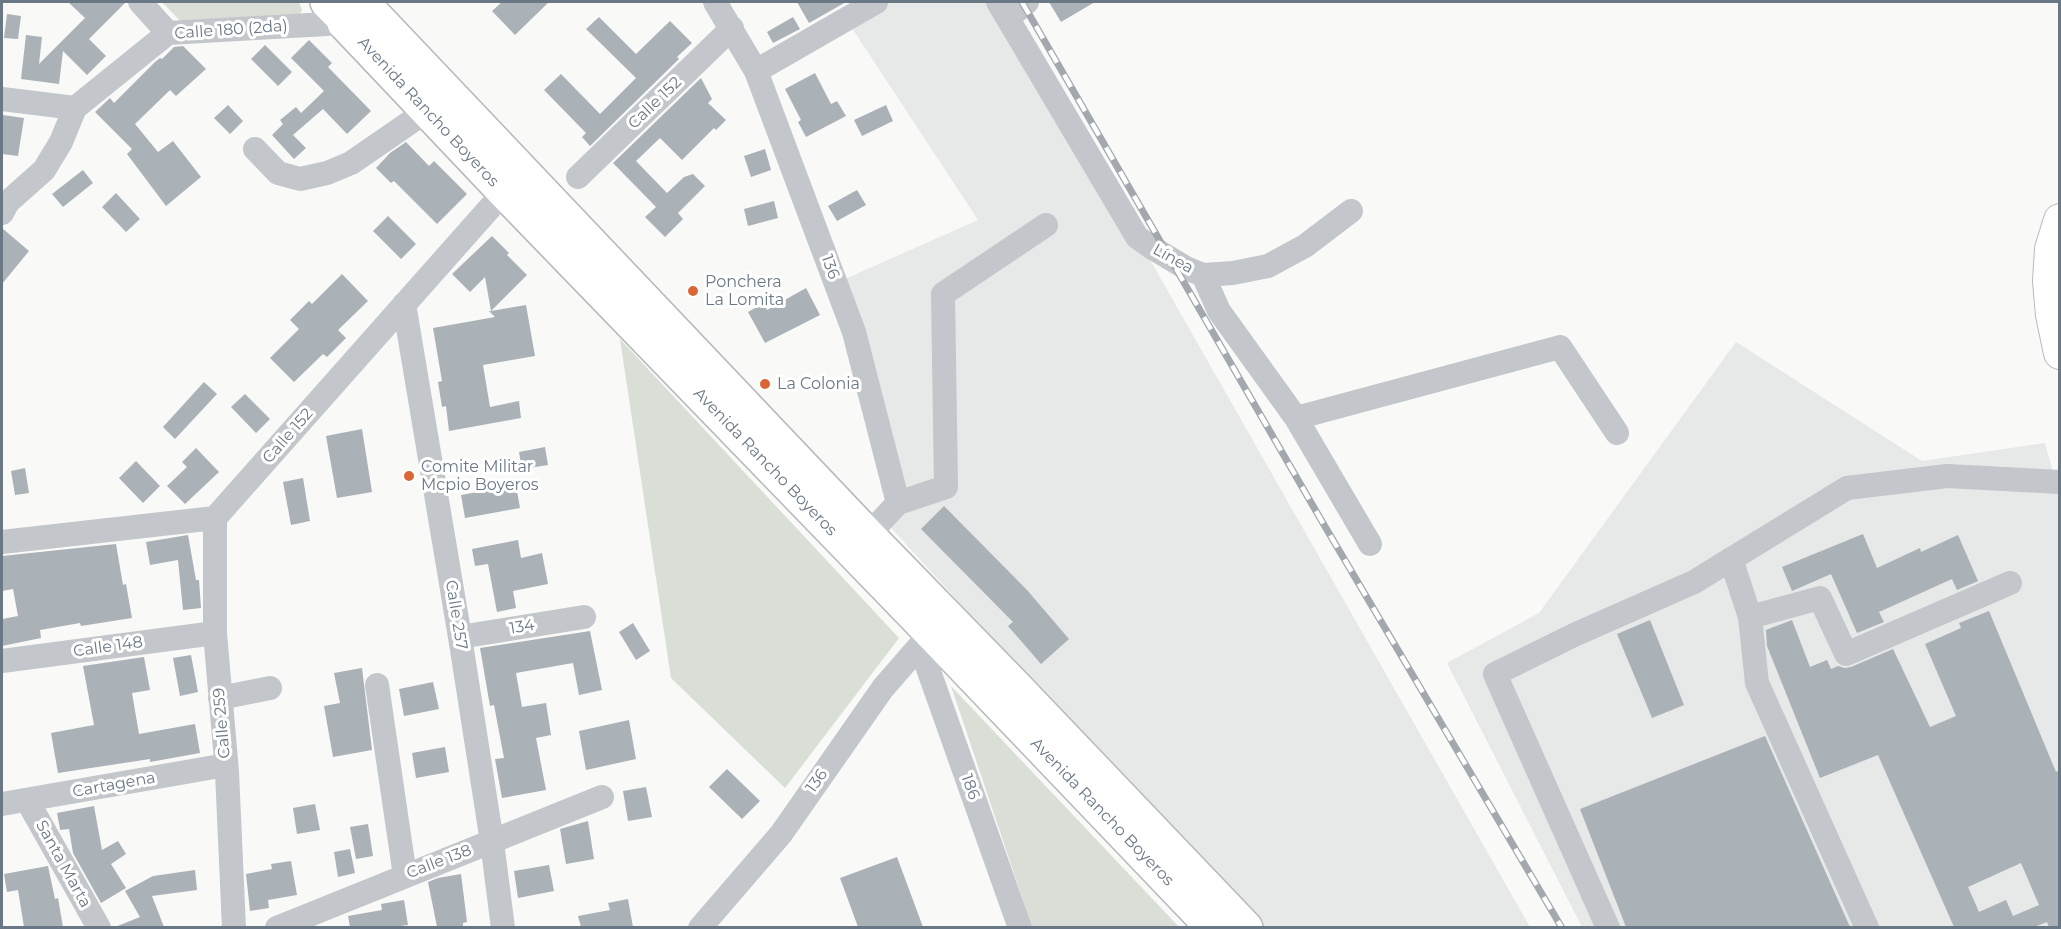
<!DOCTYPE html>
<meta charset="utf-8">
<style>
body{margin:0}
#map{position:relative;width:2061px;height:929px;overflow:hidden;background:#f9f9f7;font-family:Montserrat,sans-serif}
canvas{display:block}
.frame{position:absolute;inset:0;border:3px solid #6a7886;pointer-events:none}
</style>
<div id="map">
<canvas width="2061" height="929"></canvas>
<div class="frame"></div>
</div>
<script>
const g = document.querySelector('canvas').getContext('2d');
g.lineJoin = 'round';
function paint(path, color) { g.fillStyle = color; g.fill(path, 'evenodd'); }
const shape = rows => new Path2D(rows.map(r => 'M' + r).join(''));
function stroke(path, color, width, dash) { g.strokeStyle = color; g.lineWidth = width; g.lineCap = dash ? 'butt' : 'round'; g.setLineDash(dash || []); g.stroke(path); }
function write(font, color, halo, rows, align = 'center') {
  g.font = font + ' Montserrat,sans-serif'; g.lineWidth = 6; g.setLineDash([]); g.textBaseline = 'middle'; g.strokeStyle = halo; g.fillStyle = color; for (const [text, x, y, turn = 0] of rows) {
    g.save(); g.translate(x, y); g.rotate((+turn || 0) * Math.PI / 180); g.textAlign = isNaN(turn) ? turn : align; if (halo) g.strokeText(text, 0, 0); g.fillText(text, 0, 0); g.restore();
  }
}
const built = shape([
 [876,2,998,2,1137,237,1530,927,1261,927,1198,864,883,519,898,503,836,283,978,220,846,19],
 [1736,342,1922,461,2045,443,2060,498,2059,927,1582,927,1447,663,1539,613]
]);
const green = shape([
 [162,2,299,2,302,10,299,15,183,24],
 [620,339,899,638,785,788,671,678],
 [951,686,1179,927,1032,927]
]);
const building = shape([
 [68,2,126,2,89,39,106,56,87,75,63,51,59,84,21,79,26,35,42,37,39,64,85,18],
 [502,2,549,2,515,35,492,11],
 [797,2,846,2,809,23],
 [1049,2,1095,2,1061,22],
 [7,14,21,16,18,39,4,38],
 [599,17,636,54,670,21,692,43,677,57,679,59,590,146,582,137,586,133,544,90,561,74,600,114,636,78,586,29],
 [793,17,800,29,773,43,767,32],
 [309,40,332,63,328,67,371,111,347,134,323,109,293,135,306,148,294,159,272,135,283,124,280,120,296,107,301,113,324,91,291,58],
 [265,45,292,72,278,86,251,59],
 [183,46,206,69,176,96,170,90,135,124,158,152,173,141,201,177,166,206,127,154,132,149,95,112,110,98,114,103,155,62,160,58,162,59,174,47],
 [815,73,831,104,837,101,846,116,806,137,798,122,801,120,785,89],
 [701,78,712,99,708,103,726,120,716,130,714,128,682,160,660,138,636,161,667,193,684,177,693,174,705,186,678,213,683,219,665,237,645,217,656,207,613,163],
 [228,105,243,121,230,134,214,118],
 [886,105,893,121,862,136,854,120],
 [3,115,24,118,18,156,2,154],
 [406,142,429,166,434,161,467,194,437,224,394,181,391,183,376,168,390,153],
 [765,149,771,170,751,177,744,156],
 [83,170,93,183,63,207,52,194],
 [857,190,866,205,837,221,828,206],
 [116,193,140,219,126,232,102,207],
 [774,201,778,218,748,226,744,209],
 [388,216,416,244,401,259,373,231],
 [2,228,29,251,2,284],
 [492,236,509,253,507,255,527,275,491,311,526,305,535,356,483,365,490,407,519,401,521,418,449,431,446,406,442,407,438,382,442,381,433,328,495,317,489,311,491,311,485,277,470,292,452,274],
 [342,274,368,301,338,330,346,338,327,357,323,354,294,382,270,358,299,329,290,320,309,301,312,304],
 [806,288,820,315,765,343,748,312,764,303,767,310],
 [204,382,217,394,175,439,163,427],
 [245,394,270,419,256,433,231,407],
 [362,429,372,492,337,498,326,436],
 [545,447,548,465,522,469,519,452],
 [196,448,219,472,185,504,167,486,187,467,182,462],
 [136,461,160,486,143,503,119,478],
 [25,468,29,493,15,495,11,471],
 [303,478,310,521,291,525,283,482],
 [516,485,520,508,465,518,461,495],
 [944,506,1027,590,1069,639,1041,664,1008,626,1013,622,921,529],
 [1863,534,1877,568,1920,548,1921,552,1958,535,1978,581,1957,590,1952,579,1879,612,1884,622,1857,633,1831,574,1792,591,1782,567],
 [188,535,196,580,199,580,201,608,183,610,178,560,150,565,146,542],
 [518,540,521,558,542,553,548,584,513,591,516,608,497,612,488,564,475,566,472,549],
 [116,544,123,585,126,584,132,618,81,626,80,623,40,630,41,638,2,646,2,619,18,616,13,589,2,591,2,556],
 [1989,611,2056,772,2060,770,2060,927,2049,927,2047,922,2034,927,1954,927,1878,755,1820,778,1767,646,1766,630,1792,620,1810,667,1827,660,1831,669,1838,666,1845,668,1851,667,1893,649,1930,727,1956,716,1925,644,1961,628,1959,623],
 [2021,863,2039,905,2013,916,2006,900,1979,912,1968,887],
 [1650,620,1684,705,1652,718,1617,634],
 [633,623,650,651,636,660,619,632],
 [590,631,602,690,579,695,573,663,516,673,522,707,546,703,551,735,536,738,546,790,502,798,495,759,504,758,494,705,490,706,480,648],
 [191,655,198,692,180,696,173,658],
 [144,657,150,690,132,693,139,734,195,724,200,753,150,762,150,759,58,773,51,733,94,725,83,666],
 [362,668,372,750,333,757,324,706,340,703,334,673],
 [433,682,439,709,404,716,399,689],
 [629,720,636,759,586,770,579,731],
 [1765,736,1850,927,1626,927,1580,809],
 [445,747,449,772,416,778,412,753],
 [727,769,760,801,742,819,709,787],
 [646,787,652,817,628,821,623,791],
 [315,804,320,830,297,834,293,808],
 [94,806,102,850,118,841,126,854,111,864,126,888,101,903,73,853,69,829,60,830,60,829,57,813],
 [588,821,594,859,566,864,560,829],
 [368,824,373,856,356,859,350,827],
 [350,849,355,873,338,877,334,852],
 [897,857,923,927,858,927,840,878],
 [291,861,297,895,268,900,269,908,250,911,246,874,272,869,271,864],
 [549,865,554,891,518,898,514,871],
 [48,866,55,899,58,898,63,927,24,927,18,890,7,892,4,874],
 [195,870,197,890,152,896,164,927,115,927,140,917,125,891,153,876],
 [461,874,467,922,463,923,463,927,437,927,428,882,438,878],
 [628,899,633,927,581,927,578,916,610,910,608,903],
 [404,900,408,925,393,927,350,927,348,916,382,910,381,904]
]);
const minor = shape([
 [140,2,168,33],
 [715,2,756,71,854,332,898,503,868,535],
 [998,2,1137,237,1151,247,1186,268,1203,275,1233,273,1268,266,1305,246,1351,211],
 [1008,18,1027,2],
 [756,71,876,2],
 [2,99,75,108,168,33,344,23],
 [255,149,278,173,300,179,327,173,351,163,428,110],
 [578,177,732,28],
 [2,213,8,202,44,170,61,142,75,108],
 [1203,275,1219,311,1296,418,1370,544],
 [404,304,460,637,492,842,503,928],
 [1296,418,1560,347,1617,433],
 [898,503,946,487,943,294,1046,225],
 [215,518,215,633,227,772,234,928],
 [2,542,215,518,504,192],
 [1731,559,1750,617,1757,683,1867,928],
 [1750,617,1820,598,1846,654,2010,583],
 [460,637,584,617],
 [920,646,1020,928],
 [2,661,215,633],
 [377,685,405,876],
 [220,698,270,688],
 [27,800,99,928],
 [2,804,226,765],
 [277,928,602,797],
 [700,928,781,834,883,688,931,633],
 [1608,928,1495,674,1574,635,1694,582,1847,488,1947,476,2060,482]
]);
const major = shape([
 [2060,220,2051,249,2049,281,2052,315,2060,353]
]);
const highway = shape([
 [327,2,349,24,344,23,504,192,931,633,1213,928],
 [362,2,868,535,1016,687,1246,928]
]);
const rail = shape([
 [1022,2,1320,518,1562,928]
]);
const markers = [
 [693,291,6,"#da6536"],
 [765,384,6,"#da6536"],
 [409,476,6,"#da6536"]
];
const streetNames = [
 ["Calle 180 (2da)",231,30,-4],
 ["Calle 152",655,103,-44],
 ["Avenida Rancho Boyeros",428,112,47],
 ["Línea",1173,259,29],
 ["136",830,267,70],
 ["Calle 152",288,436,-49],
 ["Avenida Rancho Boyeros",765,462,46],
 ["Calle 257",456,615,81],
 ["134",522,627,-9],
 ["Calle 148",108,647,-8],
 ["Calle 259",222,723,-95],
 ["136",817,781,-55],
 ["Cartagena",114,785,-10],
 ["186",970,787,70],
 ["Avenida Rancho Boyeros",1102,812,46],
 ["Calle 138",439,862,-21],
 ["Santa Marta",63,864,61]
];
const poiNames = [
 ["Ponchera",705,282],
 ["La Lomita",705,300],
 ["La Colonia",777,384],
 ["Comite Militar",421,467],
 ["Mcpio Boyeros",421,485]
];
paint(built, '#e7e8e8');
paint(green, '#d9ded6');
paint(building, '#aab1b7');
stroke(major, '#b6babe', 34);
stroke(highway, '#b6b9bd', 36);
stroke(minor, '#c3c6ca', 24);
stroke(major, '#fff', 32);
stroke(highway, '#fff', 33);
stroke(rail, '#a2a8ae', 7);
stroke(rail, '#fff', 4.5, [14]);
for (const [x, y, r, color] of markers) { const dot = new Path2D(); dot.arc(x, y, r, 0, 2 * Math.PI); g.fillStyle = color; g.fill(dot); stroke(dot, '#fff', 2); }
write('16px', '#6a7886', '#fff', streetNames);
write('16px', '#6a7886', '#fff', poiNames, 'left');
</script>
